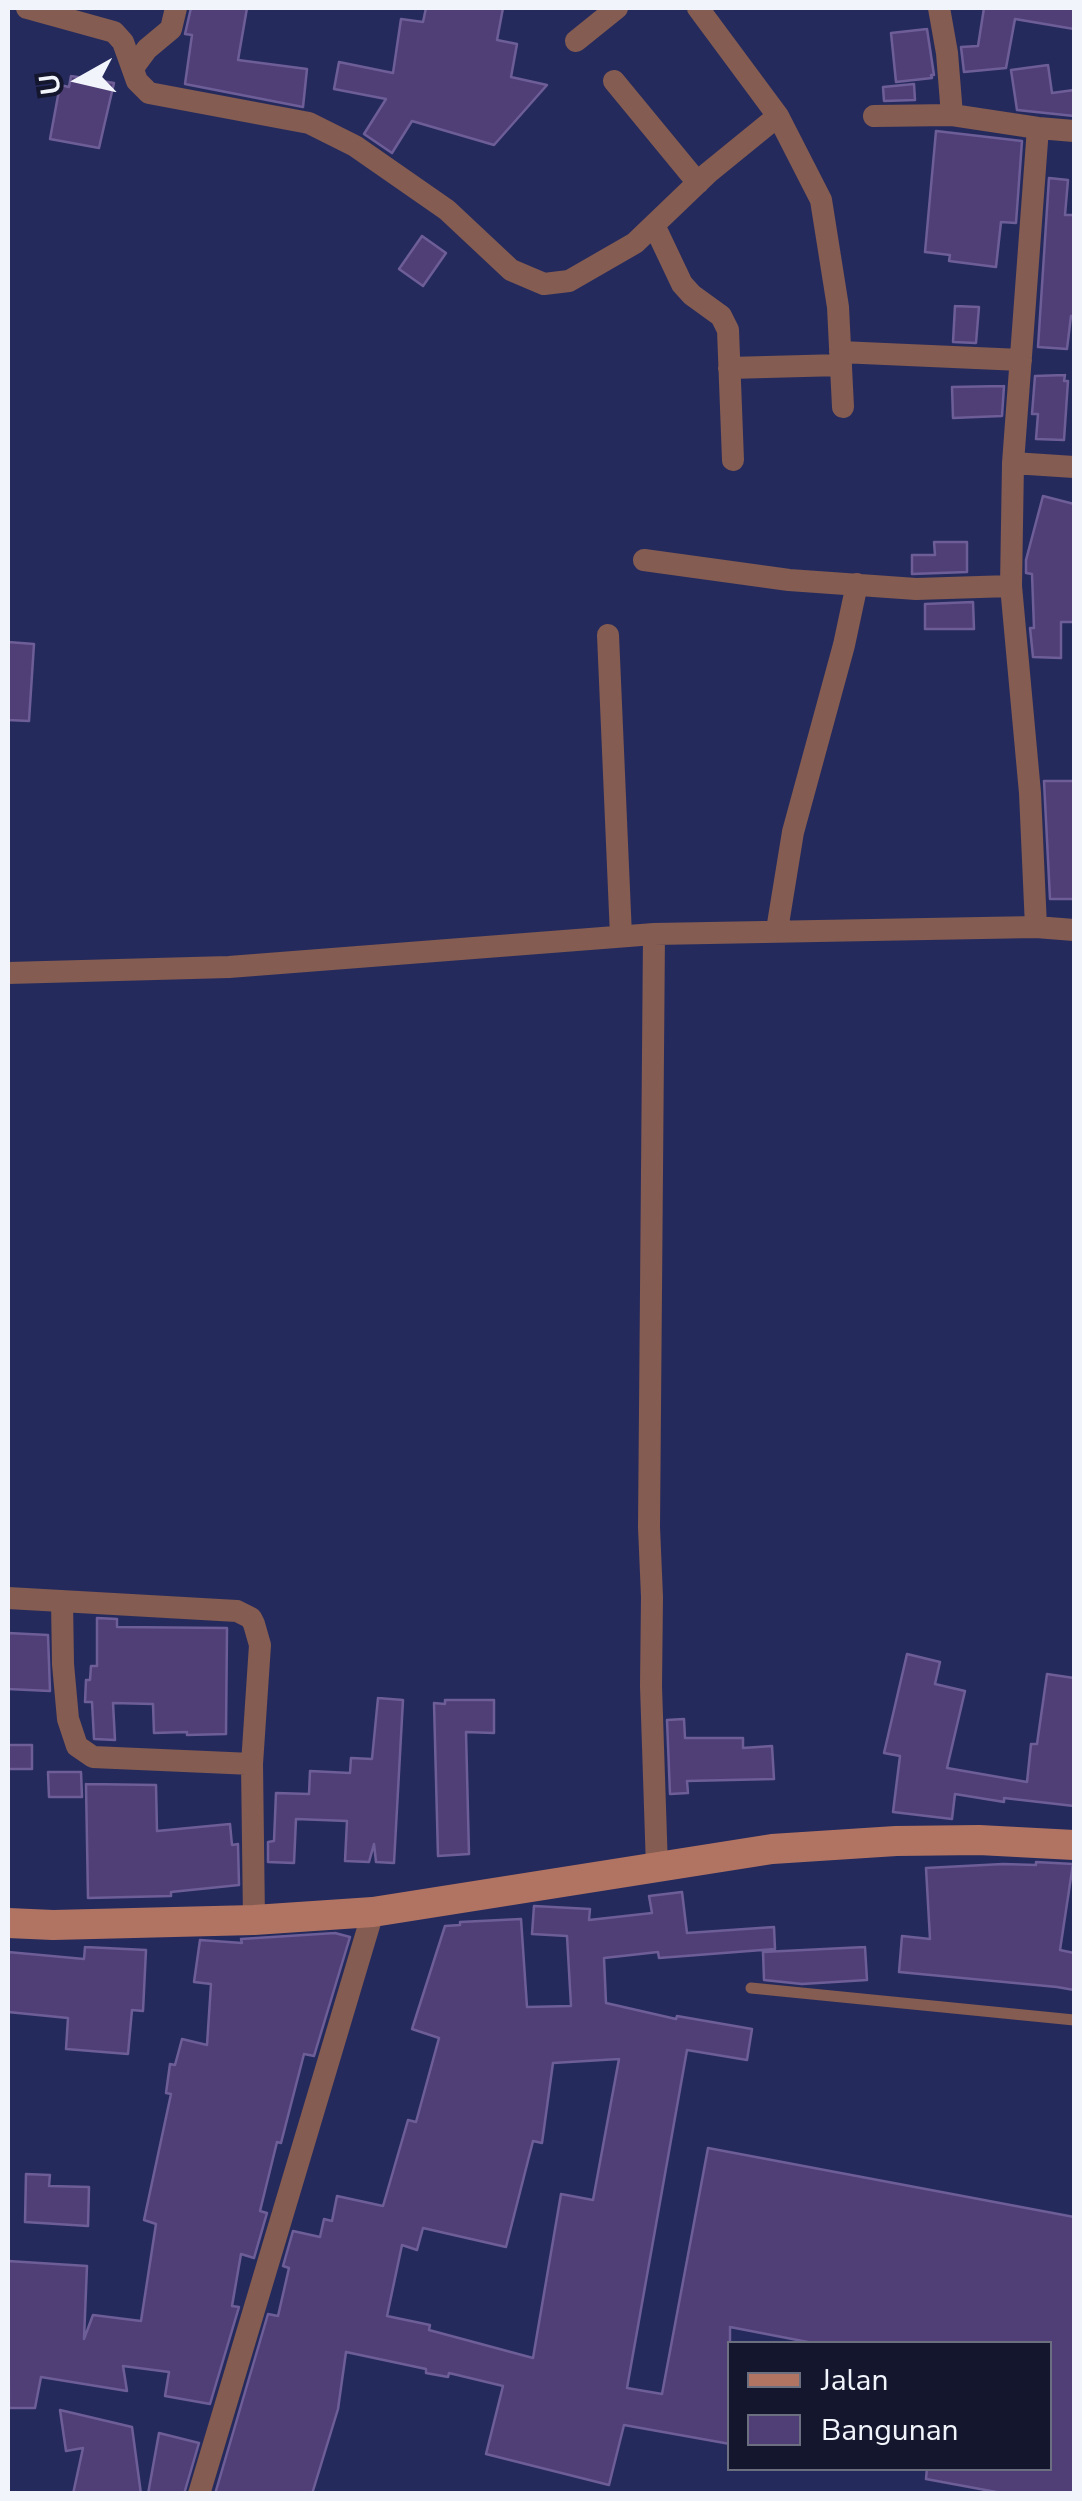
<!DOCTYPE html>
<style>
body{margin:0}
#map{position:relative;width:1082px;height:2501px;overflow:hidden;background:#252a5d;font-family:"Nunito Sans",sans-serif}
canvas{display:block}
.frame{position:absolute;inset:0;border:10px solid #f2f4fb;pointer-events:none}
.legend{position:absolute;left:727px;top:2341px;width:325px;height:130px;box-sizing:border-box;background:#13162d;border:2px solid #6c6f7f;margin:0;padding:12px 18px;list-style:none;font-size:30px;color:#f2f4fb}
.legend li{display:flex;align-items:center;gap:20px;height:50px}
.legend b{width:50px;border:2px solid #6c6f7f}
.north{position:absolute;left:30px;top:30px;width:100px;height:100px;-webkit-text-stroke:8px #13162d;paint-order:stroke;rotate:262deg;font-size:28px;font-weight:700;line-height:40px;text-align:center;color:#f2f4fb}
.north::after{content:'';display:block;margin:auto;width:35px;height:45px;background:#f2f4fb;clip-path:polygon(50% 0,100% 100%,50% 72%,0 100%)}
</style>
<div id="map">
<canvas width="1082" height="2501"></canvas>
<div class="frame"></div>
<ul class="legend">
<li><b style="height:12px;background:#b27462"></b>Jalan</li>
<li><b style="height:28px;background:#503f76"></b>Bangunan</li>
</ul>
<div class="north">U</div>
</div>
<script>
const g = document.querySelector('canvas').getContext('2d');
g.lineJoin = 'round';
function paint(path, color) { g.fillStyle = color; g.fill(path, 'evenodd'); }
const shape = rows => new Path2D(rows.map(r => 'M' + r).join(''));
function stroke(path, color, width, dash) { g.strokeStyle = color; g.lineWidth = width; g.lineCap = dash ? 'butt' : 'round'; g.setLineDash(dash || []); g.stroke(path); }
const building = shape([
 [191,8,247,8,238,60,307,69,303,107,185,84,192,35,185,34,191,8],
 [426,8,503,8,497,40,517,44,511,77,547,85,494,145,412,121,392,153,364,134,386,99,334,89,339,62,393,73,401,19,423,22,426,8],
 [984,8,1074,8,1074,29,1015,19,1006,68,964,72,961,47,978,46,984,8],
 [927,29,934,75,931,75,932,78,896,82,891,33,927,29],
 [1048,65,1052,93,1074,90,1074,116,1017,110,1011,70,1048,65],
 [71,76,114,83,99,148,50,139,60,85,69,87,71,76],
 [914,84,915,100,884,101,883,87,914,84],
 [936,131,1022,141,1016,223,1001,222,996,267,949,261,950,255,925,252,936,131],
 [1049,178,1068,180,1065,215,1074,215,1074,316,1071,316,1067,349,1038,347,1049,178],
 [422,236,446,253,423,286,399,269,422,236],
 [955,306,979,307,976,343,953,342,955,306],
 [1065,375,1064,381,1068,381,1064,440,1036,439,1038,414,1032,414,1035,376,1065,375],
 [1004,386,1002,416,953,418,952,387,1004,386],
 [1043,496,1074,504,1074,622,1061,622,1061,658,1033,657,1030,628,1034,628,1032,574,1026,573,1026,560,1043,496],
 [934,542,967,542,967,572,912,574,912,555,935,555,934,542],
 [973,602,974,629,925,629,925,604,973,602],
 [8,642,34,644,29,721,8,720,8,642],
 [1044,781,1074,781,1074,899,1050,899,1044,781],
 [97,1618,117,1619,117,1627,227,1628,226,1734,187,1735,187,1732,154,1733,153,1704,113,1703,115,1740,94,1739,92,1702,85,1702,86,1680,90,1680,91,1666,97,1666,97,1618],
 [8,1633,48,1635,50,1691,8,1689,8,1633],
 [907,1654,940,1662,935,1684,965,1691,947,1768,1027,1782,1031,1744,1037,1744,1047,1674,1074,1678,1074,1806,1004,1798,1004,1802,955,1794,952,1819,893,1812,900,1756,884,1753,907,1654],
 [378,1698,403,1700,394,1863,376,1862,374,1844,369,1862,345,1861,347,1821,296,1819,294,1863,268,1862,268,1842,274,1841,276,1793,309,1794,310,1771,350,1773,351,1758,372,1759,378,1698],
 [445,1700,494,1700,494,1733,466,1732,469,1854,438,1856,434,1703,445,1704,445,1700],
 [684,1719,685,1738,743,1738,743,1748,772,1746,774,1779,687,1781,688,1793,670,1794,667,1720,684,1719],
 [8,1745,32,1745,32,1769,8,1769,8,1745],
 [48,1772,81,1772,82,1797,49,1797,48,1772],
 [86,1784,156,1785,157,1831,230,1824,232,1845,238,1844,239,1885,171,1892,171,1896,88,1898,86,1784],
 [1036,1862,1073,1864,1060,1950,1074,1953,1074,1990,1057,1987,899,1972,902,1936,930,1939,926,1868,1003,1864,1036,1865,1036,1862],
 [682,1892,687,1933,774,1927,775,1949,659,1958,658,1952,604,1958,606,2003,676,2019,677,2016,752,2029,747,2060,687,2050,627,2388,662,2394,708,2148,1074,2217,1074,2494,1007,2494,926,2479,927,2468,1050,2468,1050,2344,818,2344,730,2327,730,2444,624,2425,609,2485,486,2454,503,2386,449,2373,448,2377,426,2373,426,2369,346,2352,338,2409,312,2494,215,2494,268,2314,278,2316,289,2268,283,2266,293,2231,320,2237,324,2219,332,2221,337,2196,383,2206,408,2120,416,2122,439,2038,412,2029,445,1926,460,1925,460,1922,521,1919,527,2007,571,2006,567,1936,532,1934,534,1906,590,1909,589,1920,652,1913,649,1896,682,1892],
 [619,2059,593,2200,561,2194,533,2358,429,2330,430,2325,387,2316,402,2245,417,2250,423,2228,506,2247,533,2141,542,2143,553,2063,619,2059],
 [335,1933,350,1937,314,2056,304,2054,281,2143,277,2142,260,2211,267,2213,254,2258,241,2254,232,2306,239,2307,210,2404,165,2396,169,2372,123,2366,127,2391,41,2377,35,2408,9,2408,8,2261,87,2266,84,2339,93,2315,141,2321,156,2224,144,2220,171,2094,166,2093,170,2064,175,2065,182,2039,207,2045,211,1984,194,1982,200,1940,242,1943,241,1939,335,1933],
 [85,1947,146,1950,143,2011,132,2010,128,2054,66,2049,68,2018,8,2012,8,1952,84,1959,85,1947],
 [865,1947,867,1980,802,1984,764,1980,763,1952,865,1947],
 [26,2174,50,2175,49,2186,89,2187,88,2226,25,2222,26,2174],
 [60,2410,132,2427,141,2494,73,2494,83,2448,66,2451,60,2410],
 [159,2433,199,2443,184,2494,148,2494,159,2433]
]);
const lane = shape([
 [751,1988,1074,2020]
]);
const street = shape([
 [27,8,114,32,123,42,137,81,149,93,309,123,355,146,447,210,511,270,544,284,569,281,635,243,708,173,778,116,698,8],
 [939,8,947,53,952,115,1038,128,1074,131],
 [576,41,617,8],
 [133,68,147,49,171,29,176,8],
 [614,81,698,183],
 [778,116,821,200,838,307,843,407],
 [874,116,952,115],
 [654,225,682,284,692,295,721,316,728,330,733,460],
 [840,352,1021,360],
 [729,368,841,365],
 [1013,463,1074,467],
 [644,560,789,580,916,589,1011,586],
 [608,635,621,936],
 [1036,927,1030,793,1011,586,1013,463,1038,128],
 [777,930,793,832,844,645,857,584],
 [654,934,649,1527,652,1597,651,1686,657,1868],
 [8,973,229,967,654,934,1036,927,1074,930],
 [8,1598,237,1611,251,1618,254,1624,260,1645,252,1764,254,1920],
 [62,1601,63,1664,68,1719,77,1746,93,1757,252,1764],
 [199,2494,373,1912]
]);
const secondary = shape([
 [8,1923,53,1925,254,1920,373,1912,772,1849,896,1841,979,1840,1074,1845]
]);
paint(building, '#503f76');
stroke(building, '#6e5e98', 2.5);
stroke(lane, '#845c51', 11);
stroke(street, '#845c51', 22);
stroke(secondary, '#b27462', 30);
</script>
